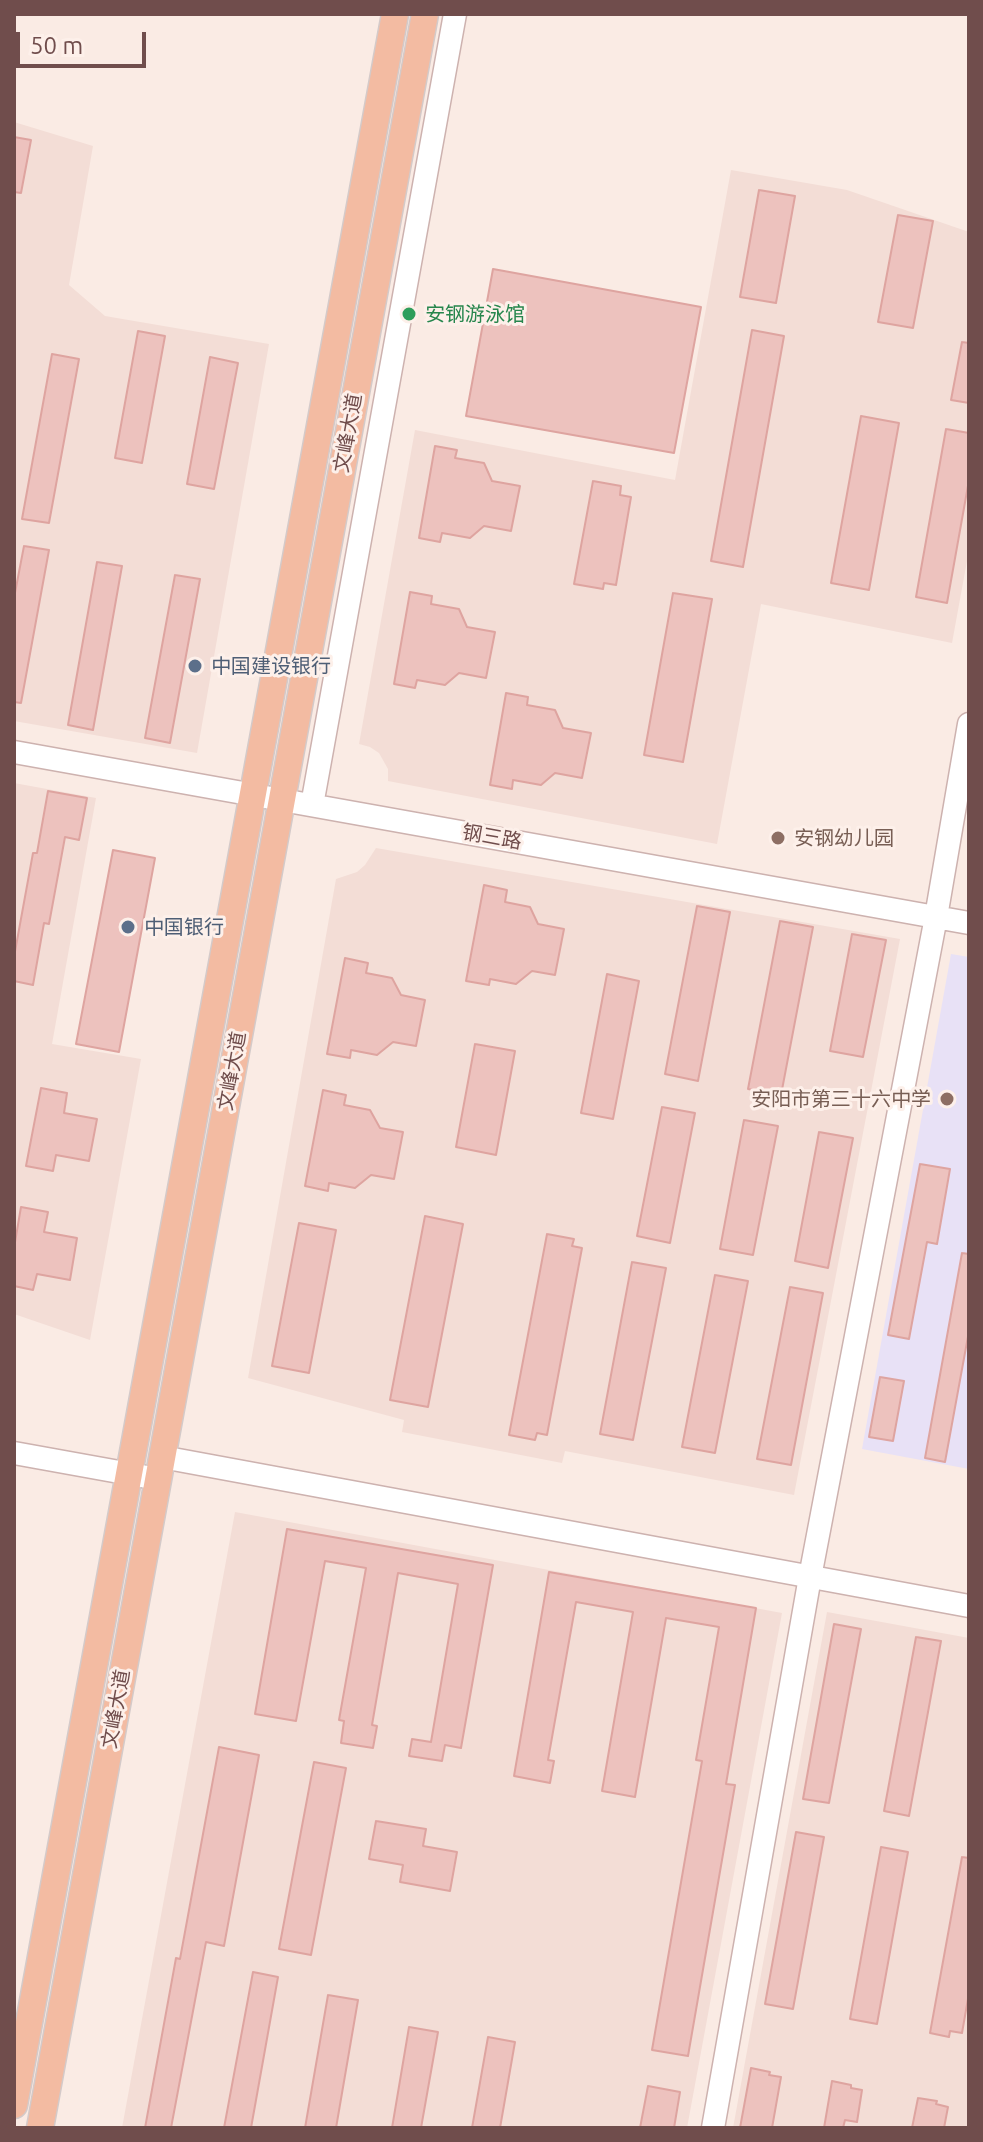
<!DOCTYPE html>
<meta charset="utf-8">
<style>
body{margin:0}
#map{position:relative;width:983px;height:2142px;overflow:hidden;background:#faebe4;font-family:Ubuntu,sans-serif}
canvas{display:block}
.frame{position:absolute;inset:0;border:16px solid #704d4c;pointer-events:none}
.scale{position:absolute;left:16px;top:32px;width:130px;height:36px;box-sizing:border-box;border:4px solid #704d4c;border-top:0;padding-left:10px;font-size:24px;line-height:28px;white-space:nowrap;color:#704d4c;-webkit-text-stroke:6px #fdf0ea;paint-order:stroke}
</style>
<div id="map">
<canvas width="983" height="2142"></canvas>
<div class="frame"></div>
<div class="scale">50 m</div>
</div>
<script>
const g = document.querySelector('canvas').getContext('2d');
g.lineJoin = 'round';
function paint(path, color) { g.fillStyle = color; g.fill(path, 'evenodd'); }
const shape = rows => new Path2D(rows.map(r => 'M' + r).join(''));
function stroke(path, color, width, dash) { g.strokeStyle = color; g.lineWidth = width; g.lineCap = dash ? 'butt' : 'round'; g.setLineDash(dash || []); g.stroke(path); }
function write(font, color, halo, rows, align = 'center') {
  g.font = font + ' Ubuntu,"Noto Sans SC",sans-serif'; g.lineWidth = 6; g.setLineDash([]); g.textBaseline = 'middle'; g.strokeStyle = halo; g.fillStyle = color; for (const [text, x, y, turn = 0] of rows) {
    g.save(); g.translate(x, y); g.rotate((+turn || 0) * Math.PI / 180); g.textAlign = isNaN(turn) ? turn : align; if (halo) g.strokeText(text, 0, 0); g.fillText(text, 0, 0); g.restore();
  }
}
const residential = shape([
 [14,122,93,146,69,285,105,316,269,344,197,753,14,721],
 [731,170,847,190,969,232,969,550,952,643,761,604,717,844,388,781,388,769,379,753,370,747,359,744,415,430,675,480],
 [14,783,96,798,52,1044,141,1059,90,1340,14,1314],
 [376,848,900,939,794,1495,565,1451,562,1463,402,1432,404,1420,248,1378,336,879,357,872,365,865],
 [235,1512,782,1613,687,2128,122,2128],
 [827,1612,969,1638,969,2128,733,2128]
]);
const education = shape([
 [951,954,969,957,969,1469,862,1449]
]);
const building = shape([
 [14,137,31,140,21,193,14,192,14,137],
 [759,190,795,196,776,303,740,297,759,190],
 [898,215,933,221,913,328,878,322,898,215],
 [493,269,701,307,674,453,466,416,493,269],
 [752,330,784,336,743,567,711,561,752,330],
 [138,331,165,336,142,463,115,458,138,331],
 [962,342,969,343,969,403,951,400,962,342],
 [52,354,79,359,49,523,22,519,52,354],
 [210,357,238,363,214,489,187,484,210,357],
 [861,416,899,423,869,590,831,583,861,416],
 [946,429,969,433,969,480,947,603,916,597,946,429],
 [435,446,457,450,455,458,484,463,492,481,520,486,511,531,484,526,470,538,442,533,440,542,419,538,435,446],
 [593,481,621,486,620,495,631,497,616,585,604,583,603,589,574,584,593,481],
 [24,546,49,550,21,703,14,702,14,598,24,546],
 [97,562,122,566,93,730,68,725,97,562],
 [175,575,200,579,170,743,145,738,175,575],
 [410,592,432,596,431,604,459,609,467,627,495,632,486,678,459,673,445,685,417,680,415,688,394,684,410,592],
 [673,593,712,599,683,762,644,755,673,593],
 [506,693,528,697,527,705,555,710,563,728,591,733,582,778,555,773,541,785,513,780,512,789,490,785,506,693],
 [48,791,87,798,79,840,65,837,49,924,44,923,33,985,14,981,14,957,33,853,37,853,48,791],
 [113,850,155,858,119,1052,76,1044,113,850],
 [484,885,507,890,505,902,530,907,538,924,564,929,555,975,532,971,516,984,490,979,489,985,466,981,484,885],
 [697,906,730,912,698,1081,665,1074,697,906],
 [780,921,813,927,781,1095,748,1089,780,921],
 [852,934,886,940,863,1057,830,1051,852,934],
 [345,958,368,963,366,973,392,978,401,995,425,1000,416,1046,393,1042,377,1055,351,1050,350,1058,327,1054,345,958],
 [607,974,639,981,613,1119,581,1113,607,974],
 [475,1044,515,1051,496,1155,456,1147,475,1044],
 [41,1088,67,1093,64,1113,97,1119,89,1161,56,1155,53,1171,26,1166,41,1088],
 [323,1090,346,1095,344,1105,370,1110,380,1128,403,1132,394,1179,371,1175,355,1188,329,1183,328,1191,305,1186,323,1090],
 [662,1107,695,1113,670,1243,637,1236,662,1107],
 [744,1120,778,1126,753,1255,720,1249,744,1120],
 [819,1132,853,1138,828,1268,795,1261,819,1132],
 [920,1164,950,1169,937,1244,927,1242,909,1339,888,1335,920,1164],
 [21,1207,48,1212,44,1232,77,1238,70,1280,37,1274,33,1290,14,1286,14,1248,21,1207],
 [425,1216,463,1224,428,1407,390,1400,425,1216],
 [299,1223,336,1230,309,1373,272,1366,299,1223],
 [547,1234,574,1239,572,1246,582,1248,547,1435,537,1433,535,1440,509,1435,547,1234],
 [962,1253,969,1254,969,1331,945,1462,925,1458,962,1253],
 [632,1262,666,1268,633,1440,600,1434,632,1262],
 [715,1275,748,1281,715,1453,682,1447,715,1275],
 [790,1287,823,1293,791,1465,757,1459,790,1287],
 [880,1377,904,1381,893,1441,869,1437,880,1377],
 [287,1529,493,1565,461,1748,445,1745,442,1761,409,1756,412,1739,431,1742,458,1584,398,1573,372,1725,377,1726,373,1748,341,1743,344,1721,339,1720,366,1568,325,1561,296,1721,255,1714,287,1529],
 [549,1572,756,1608,726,1784,735,1785,688,2056,652,2050,702,1761,696,1760,719,1627,666,1618,635,1797,602,1791,633,1612,576,1602,548,1760,554,1761,550,1783,514,1776,549,1572],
 [834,1624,861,1629,829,1803,803,1799,834,1624],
 [916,1637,941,1641,909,1816,884,1811,916,1637],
 [219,1747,259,1755,224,1946,206,1942,171,2128,145,2128,176,1958,180,1959,219,1747],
 [314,1762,346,1768,311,1955,279,1949,314,1762],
 [376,1821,426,1829,423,1846,457,1852,450,1891,400,1882,403,1865,369,1859,376,1821],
 [796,1832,824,1837,793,2009,765,2004,796,1832],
 [881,1847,908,1852,877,2024,850,2019,881,1847],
 [962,1857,969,1858,969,1993,962,2033,950,2031,949,2037,930,2033,962,1857],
 [253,1972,278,1977,251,2128,224,2128,253,1972],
 [328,1995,358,2000,336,2128,305,2128,328,1995],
 [409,2027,438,2032,421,2128,392,2128,409,2027],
 [488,2037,515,2042,500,2128,472,2128,488,2037],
 [751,2068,770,2072,769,2075,781,2077,772,2128,740,2128,751,2068],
 [832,2081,851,2085,851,2088,862,2090,857,2122,845,2120,843,2128,824,2128,832,2081],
 [648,2086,680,2092,674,2128,640,2128,648,2086],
 [918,2098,937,2101,936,2104,948,2107,944,2128,912,2128,918,2098]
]);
const minor = shape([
 [14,752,969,923],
 [312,805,455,14],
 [14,1453,158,1479],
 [162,1457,969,1606],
 [713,2128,810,1577,936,917,969,724]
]);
const major = shape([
 [14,2105,395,14],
 [40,2128,425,14]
]);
const markers = [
 [409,314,8,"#2e9e5b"],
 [195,666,8,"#5c6f8a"],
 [778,838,8,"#8d6e63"],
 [128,927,8,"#5c6f8a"],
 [947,1099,8,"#8d6e63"]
];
const leisureNames = [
 ["安钢游泳馆",425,314]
];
const streetNames = [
 ["文峰大道",348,433,-80],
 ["钢三路",492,837,10],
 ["文峰大道",232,1071,-80],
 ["文峰大道",116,1709,-80]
];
const serviceNames = [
 ["中国建设银行",211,666],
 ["中国银行",144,927]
];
const educationNames = [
 ["安钢幼儿园",794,838],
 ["安阳市第三十六中学",931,1099,"right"]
];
paint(residential, '#f3ddd6');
paint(education, '#e8e1f6');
paint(building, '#edc2be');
stroke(building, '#dea4a0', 2);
stroke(minor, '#cdb2af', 25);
stroke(major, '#d4cac9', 29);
stroke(minor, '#fff', 22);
stroke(major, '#f3bba2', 26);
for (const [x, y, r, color] of markers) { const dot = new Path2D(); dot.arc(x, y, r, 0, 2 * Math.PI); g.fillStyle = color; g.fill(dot); stroke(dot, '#fdf0ea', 3); }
write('20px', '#27864d', '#fdf0ea', leisureNames, 'left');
write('20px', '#704d4c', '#fdf0ea', streetNames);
write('20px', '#4e5e75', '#fdf0ea', serviceNames, 'left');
write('20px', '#785e54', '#fdf0ea', educationNames, 'left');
</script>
